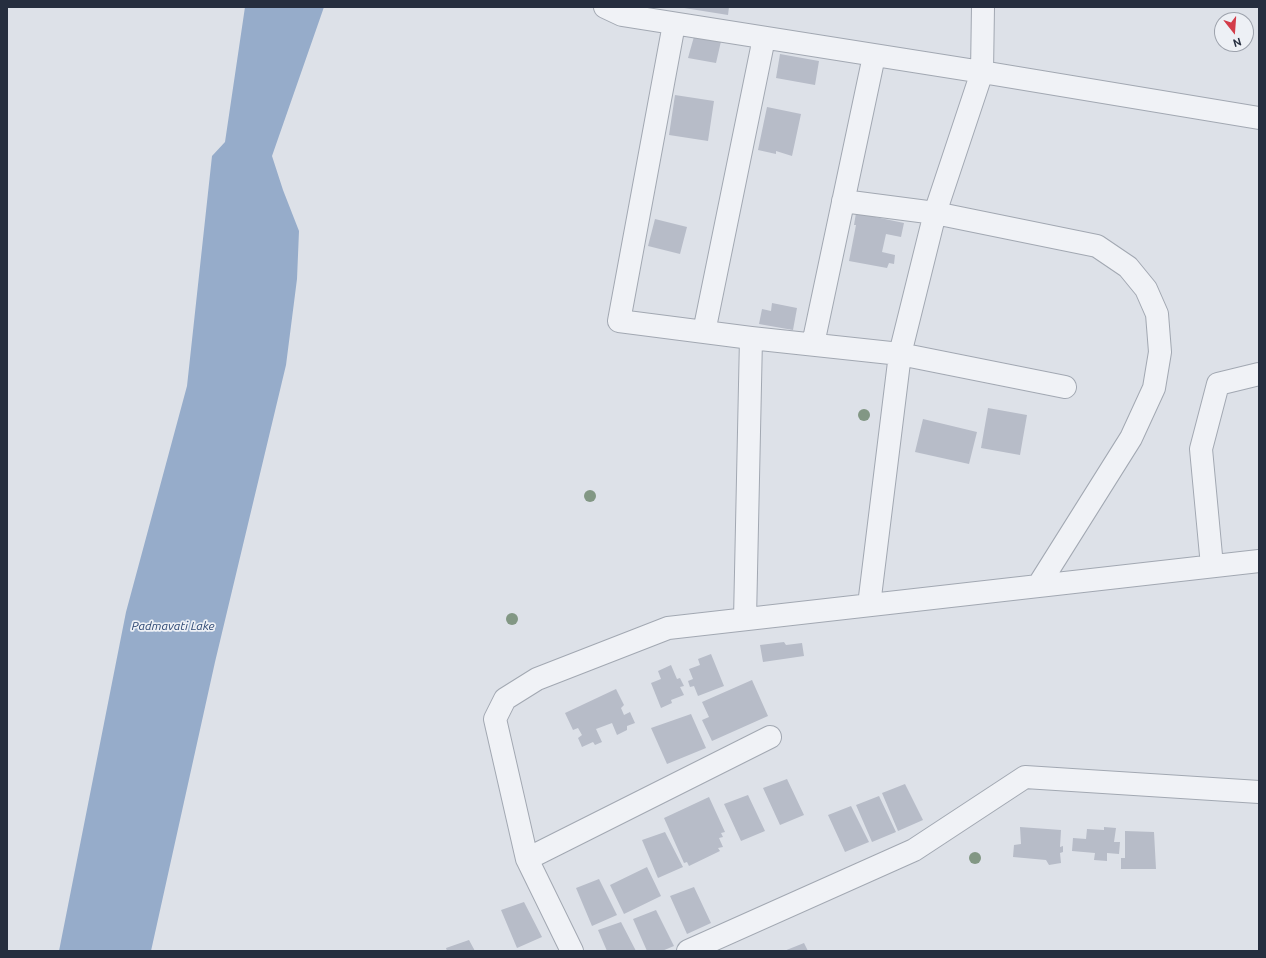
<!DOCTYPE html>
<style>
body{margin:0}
#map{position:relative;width:1266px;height:958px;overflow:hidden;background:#dde1e8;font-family:Ubuntu,sans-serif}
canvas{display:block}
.frame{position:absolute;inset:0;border:8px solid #262e3f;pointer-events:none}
.north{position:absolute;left:1214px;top:12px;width:40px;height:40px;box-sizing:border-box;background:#edf0f5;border:1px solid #9da2ac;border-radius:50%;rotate:163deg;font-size:11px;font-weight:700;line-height:16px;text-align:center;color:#262e3f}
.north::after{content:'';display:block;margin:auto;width:14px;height:18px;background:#d33c49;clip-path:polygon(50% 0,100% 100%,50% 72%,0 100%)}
</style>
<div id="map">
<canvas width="1266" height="958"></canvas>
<div class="frame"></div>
<div class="north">N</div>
</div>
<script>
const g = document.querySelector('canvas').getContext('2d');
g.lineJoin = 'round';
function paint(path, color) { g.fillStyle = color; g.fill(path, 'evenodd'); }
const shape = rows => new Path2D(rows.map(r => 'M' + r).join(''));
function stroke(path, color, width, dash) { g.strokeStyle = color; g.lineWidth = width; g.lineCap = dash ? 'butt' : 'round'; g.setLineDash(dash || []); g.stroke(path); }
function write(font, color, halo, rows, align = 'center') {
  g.font = font + ' Ubuntu,sans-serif'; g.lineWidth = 3.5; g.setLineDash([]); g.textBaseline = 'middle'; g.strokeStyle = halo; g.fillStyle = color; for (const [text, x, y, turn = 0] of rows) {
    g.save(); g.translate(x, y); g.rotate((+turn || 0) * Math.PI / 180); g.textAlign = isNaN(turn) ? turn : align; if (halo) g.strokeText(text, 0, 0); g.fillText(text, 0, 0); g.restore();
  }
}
const water = shape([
 [245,7,324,7,272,156,283,190,299,231,297,279,286,365,215,662,151,951,59,951,126,612,187,386,212,156,225,142]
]);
const building = shape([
 [678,7,729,7,728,15],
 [695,33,722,37,716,63,688,58],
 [780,54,819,61,815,85,776,78],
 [675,95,714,101,708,141,669,135],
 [767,107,801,114,792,156,776,151,776,154,758,150],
 [856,213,904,223,901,237,886,234,882,252,895,255,894,264,889,263,887,268,849,261,856,225,854,225],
 [655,219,687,227,680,254,648,246],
 [772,303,797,308,793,330,759,324,762,309,771,311],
 [988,408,1027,415,1020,455,981,448],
 [923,419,977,432,969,464,915,452],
 [784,642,786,645,802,643,804,656,763,662,760,645],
 [711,654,724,686,698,696,694,686,690,687,688,681,693,679,689,669,700,665,698,659],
 [671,665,677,679,680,678,684,686,680,687,684,695,671,700,672,703,661,708,651,683,661,679,658,671],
 [752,680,768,716,712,741,702,720,709,717,702,702],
 [616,689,624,705,621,708,624,715,630,712,635,723,627,726,627,730,617,735,612,723,596,729,602,742,595,745,593,742,582,747,578,738,582,735,578,728,573,730,565,713],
 [691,714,706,748,667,764,651,728],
 [787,779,804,815,780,825,763,788],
 [905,784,923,820,898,831,882,793],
 [748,795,765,831,741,841,724,804],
 [879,796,896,832,872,842,856,805],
 [709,797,725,832,721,833,723,837,719,838,723,847,718,848,720,851,689,866,687,862,684,863,664,818],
 [851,806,869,842,845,852,828,815],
 [1020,827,1061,830,1060,847,1063,846,1063,852,1060,853,1061,863,1049,865,1046,860,1013,857,1014,845,1021,844],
 [1104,827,1116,828,1114,842,1120,842,1119,854,1107,853,1107,861,1094,860,1095,853,1072,851,1073,838,1086,839,1087,829,1104,830],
 [1125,831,1154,832,1156,869,1121,869,1121,858,1125,858],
 [665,832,683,867,658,878,642,840],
 [647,867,661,896,624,914,610,885],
 [599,879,617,915,592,926,576,888],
 [694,887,711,923,687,934,670,896],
 [524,902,542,937,517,948,501,910],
 [656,910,674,946,662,951,647,951,633,919],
 [621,922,636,951,607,951,598,930],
 [469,940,475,951,447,951,446,948],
 [804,943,808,951,784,951]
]);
const street = shape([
 [605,7,622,15,982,72,1259,118],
 [674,24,619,321,751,338,900,354,1065,387],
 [843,201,935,213,1097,246,1128,267,1146,289,1157,314,1160,352,1154,388,1131,438,1038,586],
 [704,332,764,38],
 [813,344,874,56],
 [1212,566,1201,449,1218,384,1259,374],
 [869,605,900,354,935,213,982,72,983,7],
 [745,619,751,338],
 [527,859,770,737],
 [572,951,527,859,495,719,505,699,537,679,668,628,1259,561],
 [688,951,914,850,1025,777,1259,792]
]);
const trees = [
 [864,415],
 [590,496],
 [512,619],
 [975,858]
];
const waterNames = [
 ["Padmavati Lake",173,626]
];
paint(water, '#96acca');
paint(building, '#b7bcc8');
stroke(street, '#a2a8b2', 24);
stroke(street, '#f0f2f6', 22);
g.fillStyle = '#829784';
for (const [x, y] of trees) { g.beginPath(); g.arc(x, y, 6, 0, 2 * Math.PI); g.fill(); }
write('italic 12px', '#2f4974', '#edf0f5', waterNames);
</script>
